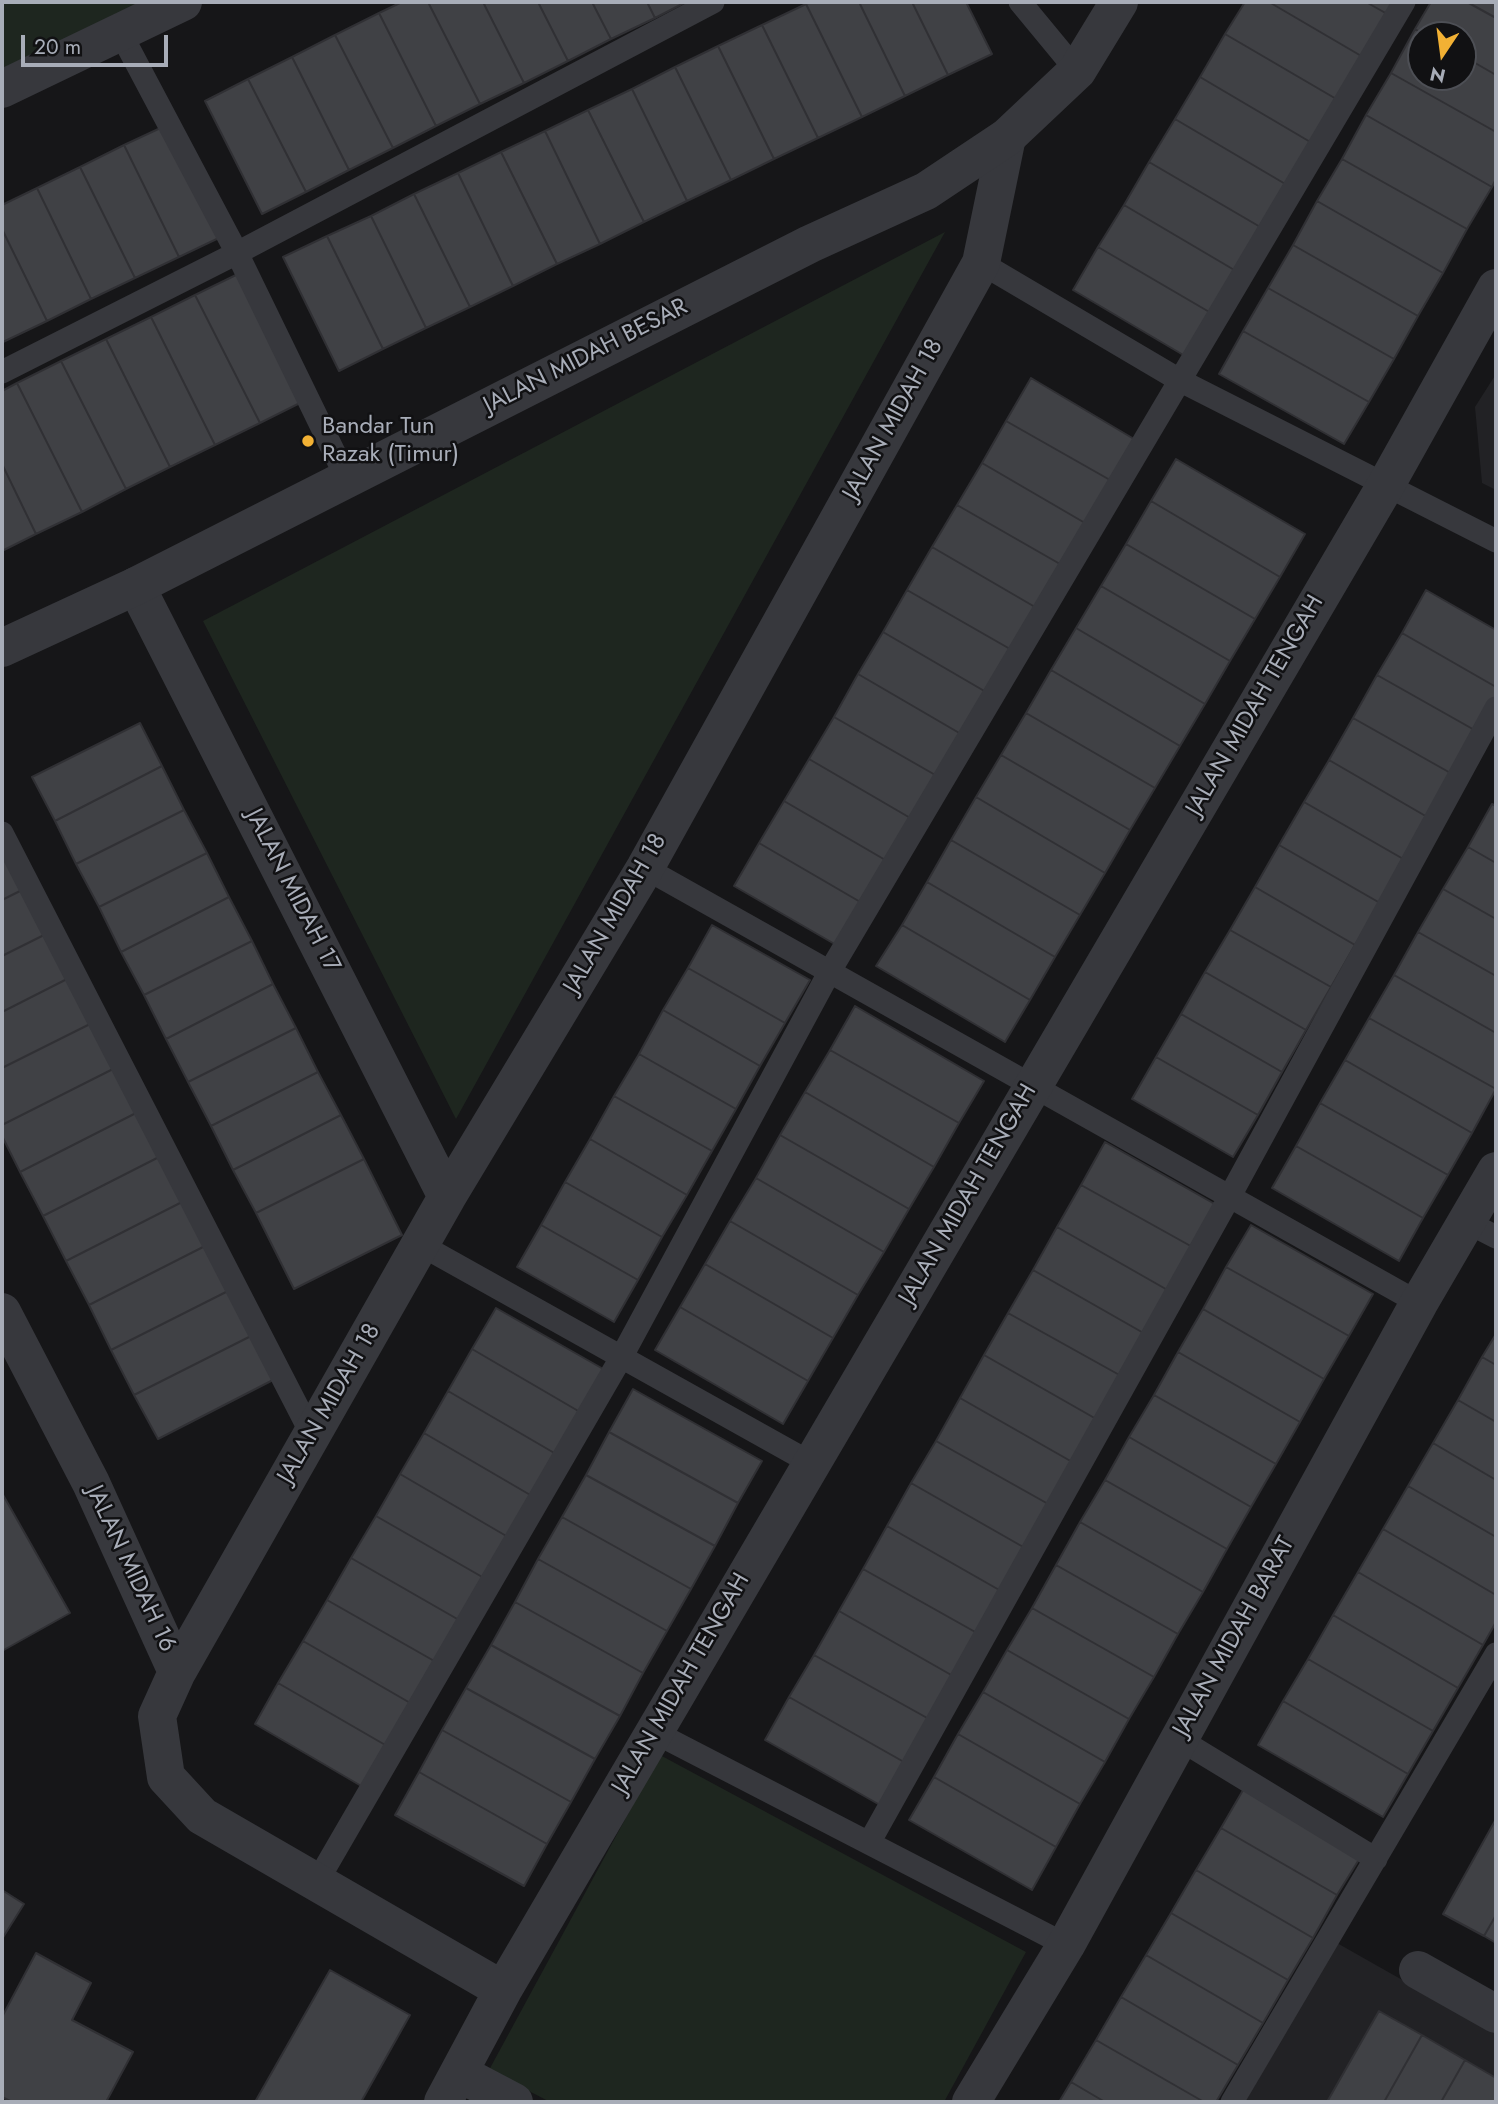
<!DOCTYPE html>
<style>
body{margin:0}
#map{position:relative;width:1498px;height:2104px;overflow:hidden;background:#161618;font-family:Jost,sans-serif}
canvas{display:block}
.frame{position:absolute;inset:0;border:4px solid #a8adb8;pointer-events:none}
.north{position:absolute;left:1407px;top:21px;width:70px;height:70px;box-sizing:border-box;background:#111113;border:2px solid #4d4f55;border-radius:50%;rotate:193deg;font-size:19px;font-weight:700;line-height:28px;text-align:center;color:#a8adb8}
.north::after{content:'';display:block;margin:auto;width:24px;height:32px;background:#f2b134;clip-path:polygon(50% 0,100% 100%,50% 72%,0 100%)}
.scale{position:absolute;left:21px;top:35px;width:147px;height:32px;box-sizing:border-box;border:4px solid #a8adb8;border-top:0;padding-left:9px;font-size:21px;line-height:24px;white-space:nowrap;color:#a8adb8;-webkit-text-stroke:5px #111113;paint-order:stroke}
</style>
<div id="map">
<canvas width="1498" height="2104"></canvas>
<div class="frame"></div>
<div class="north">N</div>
<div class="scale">20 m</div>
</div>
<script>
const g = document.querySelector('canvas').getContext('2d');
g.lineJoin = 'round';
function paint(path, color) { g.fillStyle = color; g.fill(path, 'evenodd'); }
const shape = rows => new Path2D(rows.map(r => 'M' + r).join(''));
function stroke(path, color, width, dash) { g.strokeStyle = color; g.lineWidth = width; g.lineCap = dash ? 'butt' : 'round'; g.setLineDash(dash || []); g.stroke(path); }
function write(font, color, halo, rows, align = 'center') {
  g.font = font + ' Jost,sans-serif'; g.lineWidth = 5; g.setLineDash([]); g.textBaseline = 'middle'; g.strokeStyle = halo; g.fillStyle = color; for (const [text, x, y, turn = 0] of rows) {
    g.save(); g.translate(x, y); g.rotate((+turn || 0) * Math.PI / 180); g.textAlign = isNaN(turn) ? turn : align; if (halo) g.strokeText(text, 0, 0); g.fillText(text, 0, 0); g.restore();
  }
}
const built = shape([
 [1496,374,1496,490,1482,483,1475,407],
 [1337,1943,1496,2033,1496,2102,1245,2102]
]);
const green = shape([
 [2,2,145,2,2,69],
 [945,232,456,1119,203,621],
 [660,1755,1026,1952,944,2102,550,2102,489,2070]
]);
const building = shape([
 [402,2,428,2,480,104,436,126,379,13,402,2],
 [428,2,483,2,524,83,480,104,428,2],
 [483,2,538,2,568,61,524,83,483,2],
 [538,2,592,2,611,39,568,61,538,2],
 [592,2,647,2,655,18,611,39,592,2],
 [647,2,686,2,655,18,647,2],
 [811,2,859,2,905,96,862,117,806,4,811,2],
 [859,2,912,2,948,75,905,96,859,2],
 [912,2,966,2,992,54,948,75,912,2],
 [1245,2,1269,2,1363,57,1338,100,1225,34,1245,2],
 [1269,2,1366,2,1389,15,1363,57,1269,2],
 [1366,2,1396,2,1389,15,1366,2],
 [1431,2,1467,2,1496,18,1496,75,1463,56,1463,35,1425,35,1415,29,1431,2],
 [1467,2,1496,2,1496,18,1467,2],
 [806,4,862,117,818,138,762,25,806,4],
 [379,13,436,126,393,148,335,35,379,13],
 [762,25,818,138,774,159,718,46,762,25],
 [1415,29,1425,35,1421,35,1421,77,1463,77,1463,56,1496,75,1496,132,1391,73,1415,29],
 [1225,34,1338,100,1312,143,1200,77,1225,34],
 [335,35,393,148,349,170,292,57,335,35],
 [718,46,774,159,731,180,675,67,718,46],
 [292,57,349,170,306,192,248,79,292,57],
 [675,67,731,180,687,201,632,89,675,67],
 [1391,73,1496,132,1496,179,1492,187,1366,115,1391,73],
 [1200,77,1312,143,1287,185,1175,119,1200,77],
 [248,79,306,192,262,214,205,101,248,79],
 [632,89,687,201,644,222,588,110,632,89],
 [588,110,644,222,600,244,545,131,588,110],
 [1366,115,1492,187,1467,229,1342,159,1366,115],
 [1175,119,1287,185,1262,228,1149,162,1175,119],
 [169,124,223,236,179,257,124,145,169,124],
 [545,131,600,244,557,264,501,152,545,131],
 [124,145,179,257,135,278,80,167,124,145],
 [501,152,557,264,513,286,458,173,501,152],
 [1342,159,1467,229,1443,273,1317,201,1342,159],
 [1149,162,1262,228,1236,271,1124,205,1149,162],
 [80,167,135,278,91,299,37,188,80,167],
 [458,173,513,286,470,307,414,194,458,173],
 [37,188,91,299,47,321,2,229,2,205,37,188],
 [414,194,470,307,426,328,371,216,414,194],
 [1317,201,1443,273,1418,316,1293,245,1317,201],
 [1124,205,1236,271,1211,313,1098,247,1124,205],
 [371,216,426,328,383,349,327,236,371,216],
 [2,229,47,321,3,342,2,340,2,229],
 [327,236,383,349,339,371,283,257,327,236],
 [1293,245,1418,316,1394,359,1268,288,1293,245],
 [1098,247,1211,313,1185,356,1073,290,1098,247],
 [240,273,304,401,260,423,195,295,240,273],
 [1268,288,1394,359,1369,402,1243,331,1268,288],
 [195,295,260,423,215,445,151,317,195,295],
 [151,317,215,445,170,467,106,339,151,317],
 [1243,331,1369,402,1344,444,1219,374,1243,331],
 [106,339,170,467,126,489,61,361,106,339],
 [61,361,126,489,82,512,17,383,61,361],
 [1031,378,1134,439,1110,480,1006,421,1031,378],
 [17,383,82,512,36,534,2,464,2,391,17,383],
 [1006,421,1110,480,1085,523,982,463,1006,421],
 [1176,459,1305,534,1280,577,1151,501,1176,459],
 [982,463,1085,523,1060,564,957,505,982,463],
 [2,464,36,534,2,551,2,464],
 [1151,501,1280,577,1255,619,1126,544,1151,501],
 [957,505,1060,564,1035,607,932,547,957,505],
 [1126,544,1255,619,1230,661,1101,586,1126,544],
 [932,547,1035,607,1010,649,907,590,932,547],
 [1101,586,1230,661,1205,704,1076,628,1101,586],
 [907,590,1010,649,986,692,883,632,907,590],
 [1426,590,1496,630,1496,687,1402,633,1426,590],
 [1076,628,1205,704,1180,746,1051,670,1076,628],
 [883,632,986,692,961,734,858,674,883,632],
 [1402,633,1496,687,1496,701,1478,732,1377,675,1402,633],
 [1051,670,1180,746,1155,788,1026,713,1051,670],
 [858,674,961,734,937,776,834,717,858,674],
 [1377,675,1478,732,1454,775,1353,718,1377,675],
 [1026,713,1155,788,1130,830,1001,755,1026,713],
 [834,717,937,776,912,819,809,759,834,717],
 [1353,718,1454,775,1429,818,1329,760,1353,718],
 [140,723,162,766,55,821,32,777,140,723],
 [1001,755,1130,830,1105,873,976,797,1001,755],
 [809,759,912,819,887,861,784,801,809,759],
 [1329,760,1429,818,1405,860,1304,802,1329,760],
 [162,766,184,810,76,864,55,821,162,766],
 [976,797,1105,873,1080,915,951,840,976,797],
 [784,801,887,861,862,903,759,843,784,801],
 [1304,802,1405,860,1380,903,1279,845,1304,802],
 [1492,804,1496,806,1496,863,1468,847,1492,804],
 [184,810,207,853,99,907,76,864,184,810],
 [951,840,1080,915,1055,957,927,882,951,840],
 [759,843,862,903,838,946,734,886,759,843],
 [1279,845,1380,903,1355,945,1255,887,1279,845],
 [1468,847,1496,863,1496,919,1443,889,1468,847],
 [2,852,22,890,2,900,2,852],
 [207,853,229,897,121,952,99,907,207,853],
 [927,882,1055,957,1030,1000,902,925,927,882],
 [1255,887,1355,945,1331,987,1230,930,1255,887],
 [1443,889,1496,919,1496,976,1418,932,1443,889],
 [22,890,44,935,2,956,2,900,22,890],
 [229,897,252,941,144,995,121,952,229,897],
 [712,925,810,980,785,1023,688,968,712,925],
 [902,925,1030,1000,1005,1042,876,966,902,925],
 [1230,930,1331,987,1306,1030,1205,972,1230,930],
 [1418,932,1496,976,1496,1033,1394,975,1418,932],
 [44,935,67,979,2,1012,2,956,44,935],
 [252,941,273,984,166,1039,144,995,252,941],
 [688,968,785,1023,760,1066,663,1010,688,968],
 [1205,972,1306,1030,1282,1072,1181,1014,1205,972],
 [1394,975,1496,1033,1496,1089,1369,1018,1394,975],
 [67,979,90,1024,2,1068,2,1012,67,979],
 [273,984,296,1028,188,1082,166,1039,273,984],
 [855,1006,984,1081,959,1123,830,1050,855,1006],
 [663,1010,760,1066,736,1109,639,1054,663,1010],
 [1181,1014,1282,1072,1258,1115,1156,1057,1181,1014],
 [1369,1018,1496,1089,1472,1133,1345,1060,1369,1018],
 [90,1024,113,1069,2,1125,2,1068,90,1024],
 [296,1028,318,1072,211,1126,188,1082,296,1028],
 [830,1050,959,1123,934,1167,805,1092,830,1050],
 [639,1054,736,1109,712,1151,614,1096,639,1054],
 [1156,1057,1258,1115,1233,1157,1132,1099,1156,1057],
 [1345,1060,1472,1133,1448,1175,1320,1103,1345,1060],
 [113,1069,136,1113,20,1172,2,1136,2,1125,113,1069],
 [318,1072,341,1115,233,1170,211,1126,318,1072],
 [805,1092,934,1167,909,1209,780,1135,805,1092],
 [614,1096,712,1151,687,1195,590,1139,614,1096],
 [1320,1103,1448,1175,1423,1218,1296,1146,1320,1103],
 [136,1113,159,1157,43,1216,20,1172,136,1113],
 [341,1115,364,1159,256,1213,233,1170,341,1115],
 [780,1135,909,1209,884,1252,756,1178,780,1135],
 [590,1139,687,1195,662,1237,565,1182,590,1139],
 [1105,1142,1220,1207,1196,1249,1081,1185,1105,1142],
 [1296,1146,1423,1218,1399,1261,1272,1188,1296,1146],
 [159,1157,182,1202,66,1261,43,1216,159,1157],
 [364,1159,402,1235,294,1289,256,1213,364,1159],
 [756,1178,884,1252,858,1295,730,1221,756,1178],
 [565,1182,662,1237,638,1280,541,1225,565,1182],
 [1081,1185,1196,1249,1171,1292,1057,1227,1081,1185],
 [182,1202,205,1246,89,1305,66,1261,182,1202],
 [730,1221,858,1295,833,1338,705,1264,730,1221],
 [541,1225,638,1280,614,1322,517,1267,541,1225],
 [1251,1225,1373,1294,1349,1336,1226,1267,1251,1225],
 [1057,1227,1171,1292,1147,1335,1033,1270,1057,1227],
 [205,1246,228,1291,111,1350,89,1305,205,1246],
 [705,1264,833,1338,808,1381,680,1307,705,1264],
 [1226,1267,1349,1336,1324,1379,1203,1309,1226,1267],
 [1033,1270,1147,1335,1123,1377,1008,1313,1033,1270],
 [228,1291,251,1336,134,1395,111,1350,228,1291],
 [680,1307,808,1381,783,1424,655,1350,680,1307],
 [496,1308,605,1370,580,1412,472,1349,496,1308],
 [1203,1309,1324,1379,1300,1422,1178,1352,1203,1309],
 [1008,1313,1123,1377,1098,1420,984,1355,1008,1313],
 [1496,1334,1496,1365,1482,1357,1496,1334],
 [251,1336,273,1380,158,1439,134,1395,251,1336],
 [472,1349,580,1412,556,1454,448,1391,472,1349],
 [1178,1352,1300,1422,1276,1464,1154,1395,1178,1352],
 [984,1355,1098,1420,1074,1463,960,1398,984,1355],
 [1482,1357,1496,1365,1496,1422,1458,1400,1482,1357],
 [633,1389,762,1461,738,1503,609,1432,633,1389],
 [448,1391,556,1454,532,1496,424,1433,448,1391],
 [1154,1395,1276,1464,1251,1507,1129,1437,1154,1395],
 [960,1398,1074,1463,1050,1505,936,1441,960,1398],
 [1458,1400,1496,1422,1496,1480,1433,1443,1458,1400],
 [609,1432,738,1503,715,1546,586,1475,609,1432],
 [424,1433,532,1496,508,1537,400,1474,424,1433],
 [1129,1437,1251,1507,1227,1549,1105,1480,1129,1437],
 [936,1441,1050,1505,1025,1548,911,1483,936,1441],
 [1433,1443,1496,1480,1496,1537,1408,1486,1433,1443],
 [400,1474,508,1537,484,1578,376,1516,400,1474],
 [586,1475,715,1546,691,1589,562,1517,586,1475],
 [1105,1480,1227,1549,1203,1592,1080,1522,1105,1480],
 [911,1483,1025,1548,1001,1591,887,1526,911,1483],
 [1408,1486,1496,1537,1496,1595,1383,1529,1408,1486],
 [2,1493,70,1613,2,1651,2,1493],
 [376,1516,484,1578,459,1620,351,1558,376,1516],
 [562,1517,691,1589,667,1631,538,1559,562,1517],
 [1080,1522,1203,1592,1178,1634,1056,1565,1080,1522],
 [887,1526,1001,1591,977,1633,863,1569,887,1526],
 [1383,1529,1496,1595,1496,1622,1483,1645,1358,1572,1383,1529],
 [351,1558,459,1620,436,1662,327,1600,351,1558],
 [538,1559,667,1631,643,1673,515,1602,538,1559],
 [1056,1565,1178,1634,1154,1677,1032,1608,1056,1565],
 [863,1569,977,1633,953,1676,839,1611,863,1569],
 [1358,1572,1483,1645,1458,1688,1333,1615,1358,1572],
 [327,1600,436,1662,412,1704,303,1641,327,1600],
 [515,1602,643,1673,620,1716,491,1645,515,1602],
 [1032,1608,1154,1677,1129,1719,1007,1650,1032,1608],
 [839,1611,953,1676,929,1719,814,1655,839,1611],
 [1333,1615,1458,1688,1433,1731,1308,1659,1333,1615],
 [303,1641,412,1704,387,1746,278,1683,303,1641],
 [491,1645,620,1716,595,1759,466,1688,491,1645],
 [1007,1650,1129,1719,1105,1762,983,1692,1007,1650],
 [814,1655,929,1719,904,1762,789,1697,814,1655],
 [1308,1659,1433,1731,1408,1774,1283,1701,1308,1659],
 [278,1683,387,1746,363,1787,255,1724,278,1683],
 [466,1688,595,1759,571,1802,442,1730,466,1688],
 [983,1692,1105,1762,1080,1804,958,1734,983,1692],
 [789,1697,904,1762,880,1805,765,1740,789,1697],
 [1283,1701,1408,1774,1383,1817,1258,1745,1283,1701],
 [442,1730,571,1802,547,1844,419,1772,442,1730],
 [958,1734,1080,1804,1056,1847,934,1777,958,1734],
 [419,1772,547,1844,524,1886,395,1815,419,1772],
 [934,1777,1056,1847,1032,1890,909,1820,934,1777],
 [1246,1785,1363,1853,1337,1895,1221,1828,1246,1785],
 [1496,1819,1496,1915,1484,1936,1443,1914,1496,1819],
 [1221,1828,1337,1895,1313,1938,1196,1870,1221,1828],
 [1196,1870,1313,1938,1288,1980,1171,1913,1196,1870],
 [2,1890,24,1904,2,1939,2,1890],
 [1171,1913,1288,1980,1263,2023,1146,1955,1171,1913],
 [1496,1915,1496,1943,1484,1936,1496,1915],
 [36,1953,91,1983,72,2020,133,2052,106,2102,12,2102,2,2097,2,2017,36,1953],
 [1146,1955,1263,2023,1238,2065,1121,1997,1146,1955],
 [330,1970,410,2015,361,2102,255,2102,330,1970],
 [1121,1997,1238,2065,1216,2102,1204,2102,1096,2040,1121,1997],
 [1379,2011,1422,2035,1384,2102,1327,2102,1379,2011],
 [1422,2035,1465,2060,1441,2102,1384,2102,1422,2035],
 [1096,2040,1204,2102,1105,2102,1071,2082,1096,2040],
 [1465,2060,1496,2078,1496,2102,1441,2102,1465,2060],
 [1071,2082,1105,2102,1059,2102,1071,2082]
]);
const service = shape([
 [1020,2,1077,71],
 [120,32,237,253,347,479],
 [981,263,1181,381,1496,541],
 [2,372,237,253,713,2],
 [2,833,312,1435],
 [645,868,1419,1303],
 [1467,1222,1496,1237],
 [421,1245,811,1463],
 [654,1732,1066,1945],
 [1179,1739,1376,1859],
 [869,1843,1230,1196,1496,708],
 [318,1880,622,1356,830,971,1404,2],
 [1232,2102,1496,1654]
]);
const minor = shape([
 [2,89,183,2],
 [136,586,447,1197],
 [2,1312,91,1483,177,1672,157,1716,166,1777,202,1816,503,1990],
 [177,1672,447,1197,645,868,981,263,1007,137],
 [1418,1970,1496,2014],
 [459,2073,514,2102],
 [443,2102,503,1990,1387,483,1496,288],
 [971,2102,1066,1945,1419,1303,1496,1171]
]);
const tertiary = shape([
 [2,648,136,586,810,244,926,191,1007,137,1077,71,1119,2]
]);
const markers = [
 [308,441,7,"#f2b134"]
];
const streetNames = [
 ["JALAN MIDAH BESAR",586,357,-27],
 ["JALAN MIDAH 18",894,420,-61],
 ["JALAN MIDAH TENGAH",1256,706,-60],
 ["JALAN MIDAH 17",292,891,63],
 ["JALAN MIDAH 18",616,914,-60],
 ["JALAN MIDAH TENGAH",969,1195,-60],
 ["JALAN MIDAH 18",330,1404,-60],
 ["JALAN MIDAH 16",130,1569,65],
 ["JALAN MIDAH BARAT",1235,1637,-61],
 ["JALAN MIDAH TENGAH",682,1684,-60]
];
const poiNames = [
 ["Bandar Tun",322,427],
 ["Razak (Timur)",322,455]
];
paint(built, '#222225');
paint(green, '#1e261f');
paint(building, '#404145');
stroke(building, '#303034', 2);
stroke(service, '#37383d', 23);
stroke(minor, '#37383d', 38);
stroke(tertiary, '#37383d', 38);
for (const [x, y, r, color] of markers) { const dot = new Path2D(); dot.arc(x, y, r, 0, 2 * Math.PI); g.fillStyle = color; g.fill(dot); stroke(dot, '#111113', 2.5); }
write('24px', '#a8adb8', '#111113', streetNames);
write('24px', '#a8adb8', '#111113', poiNames, 'left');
</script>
